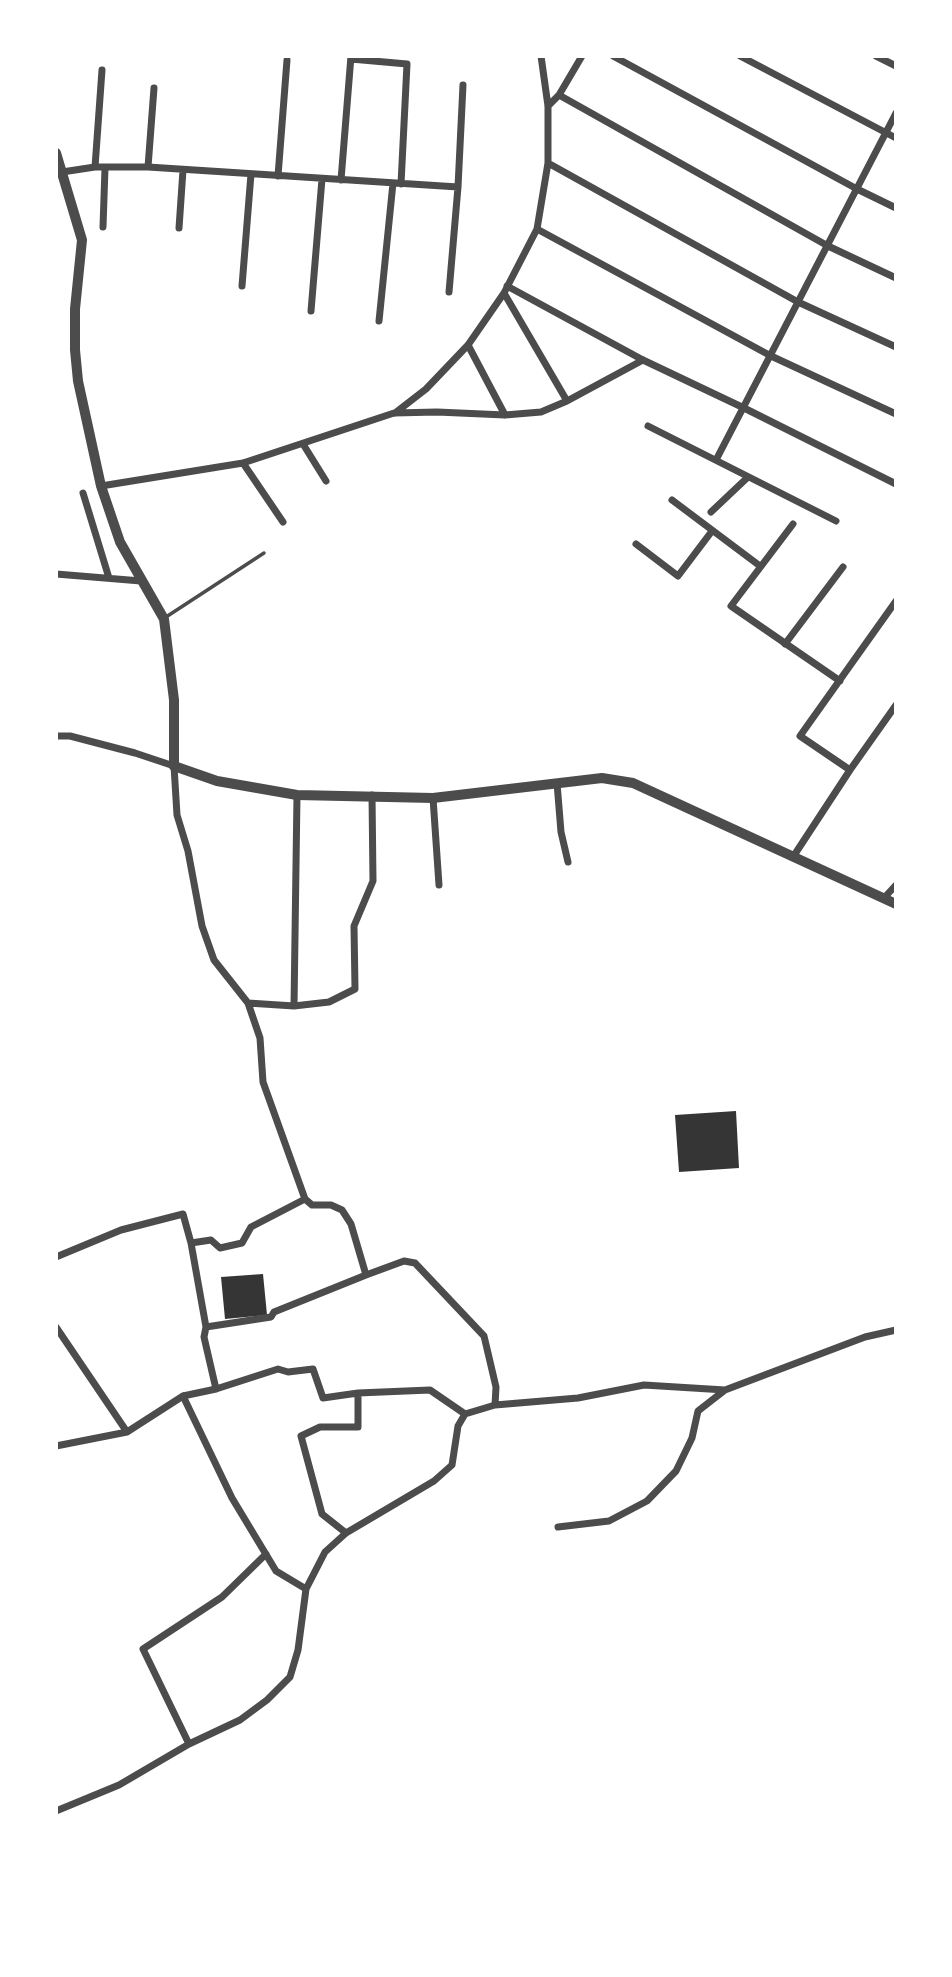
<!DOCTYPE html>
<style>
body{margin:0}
#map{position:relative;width:952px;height:1977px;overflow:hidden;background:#fff;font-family:Poppins,sans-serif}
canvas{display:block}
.frame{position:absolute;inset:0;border:58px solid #fff;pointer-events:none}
</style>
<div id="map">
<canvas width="952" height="1977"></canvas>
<div class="frame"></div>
</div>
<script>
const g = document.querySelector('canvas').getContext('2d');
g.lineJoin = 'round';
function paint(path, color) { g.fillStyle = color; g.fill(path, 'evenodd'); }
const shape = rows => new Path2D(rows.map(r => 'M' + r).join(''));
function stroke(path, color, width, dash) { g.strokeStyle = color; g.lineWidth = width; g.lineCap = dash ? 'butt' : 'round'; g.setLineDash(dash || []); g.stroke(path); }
const building = shape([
 [736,1111,739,1168,679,1172,675,1115],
 [263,1274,267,1315,225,1319,221,1277]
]);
const service = shape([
 [166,617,264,553]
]);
const minor = shape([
 [613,56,857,189,896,208],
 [740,56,896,138],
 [876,56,896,66],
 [351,59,407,64,401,184],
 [559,95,828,246,896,278],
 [548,106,559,95,582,56],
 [548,163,798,302,896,347],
 [95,167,102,70],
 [148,167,154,88],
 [62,172,95,167,148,167,458,187],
 [278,176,287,60],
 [341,180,351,56],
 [103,227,105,168],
 [179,228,183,170],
 [537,229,771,356,896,414],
 [242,286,251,174],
 [507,286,643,360,744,408,896,484],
 [449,292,458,187,463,85],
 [504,293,567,401],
 [311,311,322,179],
 [379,321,393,183],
 [468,345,505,415],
 [395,413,426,389,468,345,504,293,537,229,548,163,548,106,541,56],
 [648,426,836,521],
 [303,444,326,481],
 [716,460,896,113],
 [243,463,283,522],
 [101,486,243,463,394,413,437,412,505,415,541,412,567,401,643,360],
 [83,493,109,578],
 [672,500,760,566],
 [711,512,748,477],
 [793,524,731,606,840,681],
 [636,544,678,576,712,531],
 [56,574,141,581],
 [785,644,843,567],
 [56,736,70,736,135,753,174,766,177,815,188,851,202,926,214,960,248,1003,260,1038,263,1082,305,1199,312,1205,331,1205,342,1210,351,1224,366,1275,404,1261,415,1263,484,1336,496,1387,495,1405],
 [850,770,800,736,896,601],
 [557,783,561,832,568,862],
 [433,798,439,885],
 [793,857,850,770,896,705],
 [884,898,896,885],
 [248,1003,294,1006,329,1002,355,989,354,926,373,881,372,795],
 [294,1006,297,795],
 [191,1243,206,1327,271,1317,274,1312,366,1275],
 [56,1257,121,1230,183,1214,191,1243,211,1240,220,1248,242,1243,251,1227,305,1199],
 [56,1327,127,1432],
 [206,1327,204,1337,216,1389],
 [183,1396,232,1498,276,1571,306,1589],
 [56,1446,127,1432,183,1396,216,1389,278,1369,288,1372,313,1369,323,1398,358,1393,430,1390,465,1414],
 [558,1527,609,1521,647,1501,676,1471,692,1438,698,1411,725,1390],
 [346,1533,322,1514,301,1436,320,1427,358,1427,358,1393],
 [189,1744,143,1649,222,1597,266,1554],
 [56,1811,119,1785,189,1744,240,1720,267,1700,290,1677,298,1650,306,1589,325,1552,346,1533,434,1481,452,1465,458,1426,465,1414,495,1405,578,1398,644,1385,725,1390,865,1337,896,1330]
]);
const tertiary = shape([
 [56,153,82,240,75,309,75,350,78,381,101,486,120,542,164,619,174,700,174,766,217,781,297,795,433,798,602,778,633,783,896,904]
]);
paint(building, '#353535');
stroke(service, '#4c4c4c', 3.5);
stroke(minor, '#4c4c4c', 7);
stroke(tertiary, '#4c4c4c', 10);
</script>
